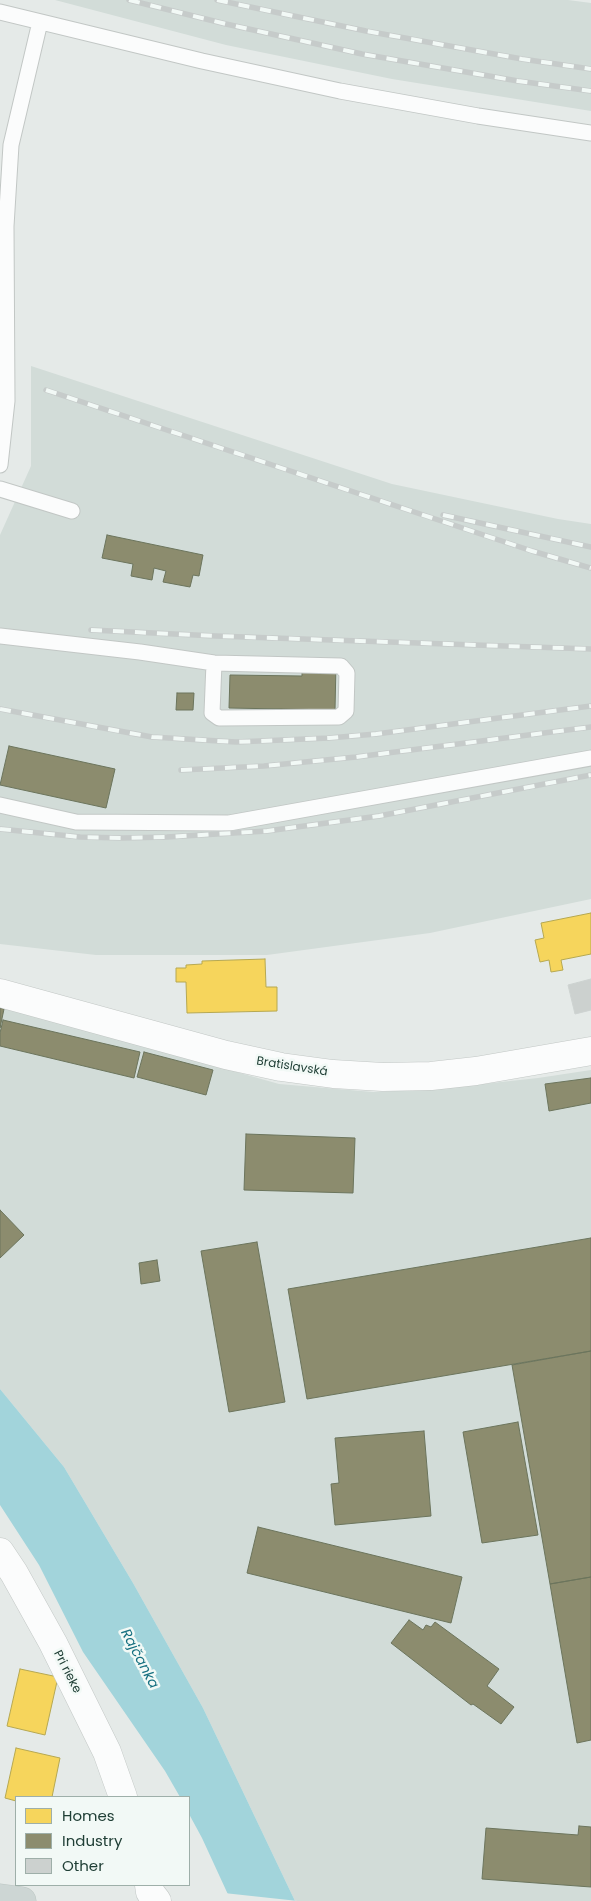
<!DOCTYPE html>
<meta charset="utf-8">
<style>
body{margin:0}
#map{position:relative;width:591px;height:1901px;overflow:hidden;background:#e5eae8;font-family:Poppins,sans-serif}
canvas{display:block}
.legend{position:absolute;left:15px;top:1796px;width:175px;height:90px;box-sizing:border-box;background:#f2f9f6;border:1px solid #9eafa9;margin:0;padding:6px 9px;list-style:none;font-size:15px;color:#203f36}
.legend li{display:flex;align-items:center;gap:10px;height:25px}
.legend b{width:25px;border:1px solid #9eafa9}
</style>
<div id="map">
<canvas width="591" height="1901"></canvas>
<ul class="legend">
<li><b style="height:14px;background:#f6d55c"></b>Homes</li>
<li><b style="height:14px;background:#8c8c6e"></b>Industry</li>
<li><b style="height:14px;background:#ccd1cf"></b>Other</li>
</ul>
</div>
<script>
const g = document.querySelector('canvas').getContext('2d');
g.lineJoin = 'round';
function paint(path, color) { g.fillStyle = color; g.fill(path, 'evenodd'); }
const shape = rows => new Path2D(rows.map(r => 'M' + r).join(''));
function stroke(path, color, width, dash) { g.strokeStyle = color; g.lineWidth = width; g.lineCap = dash ? 'butt' : 'round'; g.setLineDash(dash || []); g.stroke(path); }
function write(font, color, halo, rows, align = 'center') {
  g.font = font + ' Poppins,sans-serif'; g.lineWidth = 5; g.setLineDash([]); g.textBaseline = 'middle'; g.strokeStyle = halo; g.fillStyle = color; for (const [text, x, y, turn = 0] of rows) {
    g.save(); g.translate(x, y); g.rotate((+turn || 0) * Math.PI / 180); g.textAlign = isNaN(turn) ? turn : align; if (halo) g.strokeText(text, 0, 0); g.fillText(text, 0, 0); g.restore();
  }
}
const built = shape([
 [55,0,568,0,591,3,591,111,392,79,226,45],
 [31,366,392,484,558,519,591,524,591,899,430,933,267,955,96,955,0,944,0,535,31,466],
 [0,1005,279,1084,373,1092,437,1089,538,1078,591,1070,591,1901,295,1901,203,1708,133,1583,64,1467,0,1389]
]);
const water = shape([
 [0,1389,64,1467,133,1583,203,1708,295,1901,231,1901,202,1838,189,1814,189,1797,180,1797,165,1771,83,1652,39,1565,0,1505]
]);
const pier = shape([
 [224,1893,298,1901,228,1901]
]);
const homes = shape([
 [591,913,591,954,561,960,563,970,551,972,549,960,540,962,535,940,544,938,541,923,591,913],
 [265,959,266,987,277,987,277,1011,187,1013,186,982,176,982,176,968,186,968,186,965,202,964,202,961,265,959],
 [20,1669,58,1677,45,1735,7,1726,20,1669],
 [16,1748,60,1758,52,1797,16,1797,16,1801,5,1798,16,1748]
]);
const industry = shape([
 [107,535,203,555,199,576,193,575,190,587,163,582,166,571,154,568,152,580,131,576,133,564,102,558,107,535],
 [302,662,336,663,335,710,229,708,230,675,302,676,302,662],
 [177,693,194,693,193,710,176,710,177,693],
 [9,746,115,769,106,808,0,785,9,746],
 [0,1008,4,1009,0,1028,0,1008],
 [3,1020,140,1052,134,1078,0,1046,0,1033,3,1020],
 [144,1052,213,1070,206,1095,137,1077,144,1052],
 [591,1078,591,1103,549,1111,545,1084,591,1078],
 [246,1134,355,1138,353,1193,244,1190,246,1134],
 [0,1210,24,1235,0,1258,0,1210],
 [591,1238,591,1351,307,1399,288,1289,591,1238],
 [257,1242,285,1402,229,1412,201,1251,257,1242],
 [157,1260,160,1281,141,1284,139,1263,157,1260],
 [591,1351,591,1577,550,1584,512,1365,591,1351],
 [518,1422,538,1535,482,1543,463,1432,518,1422],
 [424,1431,431,1516,335,1525,331,1484,339,1483,335,1438,424,1431],
 [258,1527,462,1577,451,1623,247,1573,258,1527],
 [591,1577,591,1740,577,1743,550,1584,591,1577],
 [409,1620,423,1630,426,1625,431,1627,435,1622,499,1669,487,1686,514,1707,501,1724,473,1704,471,1705,391,1643,409,1620],
 [579,1826,591,1827,591,1887,482,1879,486,1828,578,1835,579,1826]
]);
const building = shape([
 [591,979,591,1010,575,1014,568,985,591,979]
]);
const lane = shape([
 [0,12,202,61,340,91,478,116,591,133],
 [0,465,7,401,6,226,11,145,40,22],
 [0,489,72,511],
 [0,636,140,652,214,663,341,666,347,673,346,711,339,717,219,718,212,713,214,663],
 [0,805,76,822,229,823,591,758]
]);
const street = shape([
 [0,993,226,1055,281,1067,333,1074,383,1077,431,1076,476,1071,591,1051],
 [0,1552,14,1573,53,1643,107,1752,123,1797],
 [149,1885,150,1892,157,1901]
]);
const primary = shape([
 [0,1898,22,1901]
]);
const rail = shape([
 [129,0,226,24,362,54,518,81,591,91],
 [217,0,366,31,522,59,591,69],
 [46,390,532,551,591,568],
 [443,515,591,547],
 [91,630,216,636,591,649],
 [0,709,152,737,236,742,329,738,376,734,591,706],
 [181,770,264,766,356,757,591,727],
 [0,829,80,837,123,838,167,837,267,831,379,816,591,775]
]);
const streetNames = [
 ["Bratislavská",292,1067,9],
 ["Pri rieke",67,1672,63]
];
const waterNames = [
 ["Rajčanka",139,1659,62]
];
paint(built, '#d2dcd8');
paint(water, '#a2d4db');
paint(pier, '#e5eae8');
paint(homes, '#f6d55c');
stroke(homes, '#b6a851', 1);
paint(industry, '#8c8c6e');
stroke(industry, '#6c755d', 1);
paint(building, '#ccd1cf');
stroke(building, '#cdd3d1', 1);
stroke(lane, '#c2c7c5', 17);
stroke(street, '#c2c7c5', 29);
stroke(primary, '#bcc6c3', 29);
stroke(lane, '#fbfcfc', 15);
stroke(street, '#fbfcfc', 28);
stroke(primary, '#cdd6d4', 28);
stroke(rail, '#c6cbca', 5.5);
stroke(rail, '#f2f9f6', 4, [11]);
write('12px', '#203f36', '#f2f9f6', streetNames);
write('italic 14px', '#167080', '#f2f9f6', waterNames);
</script>
